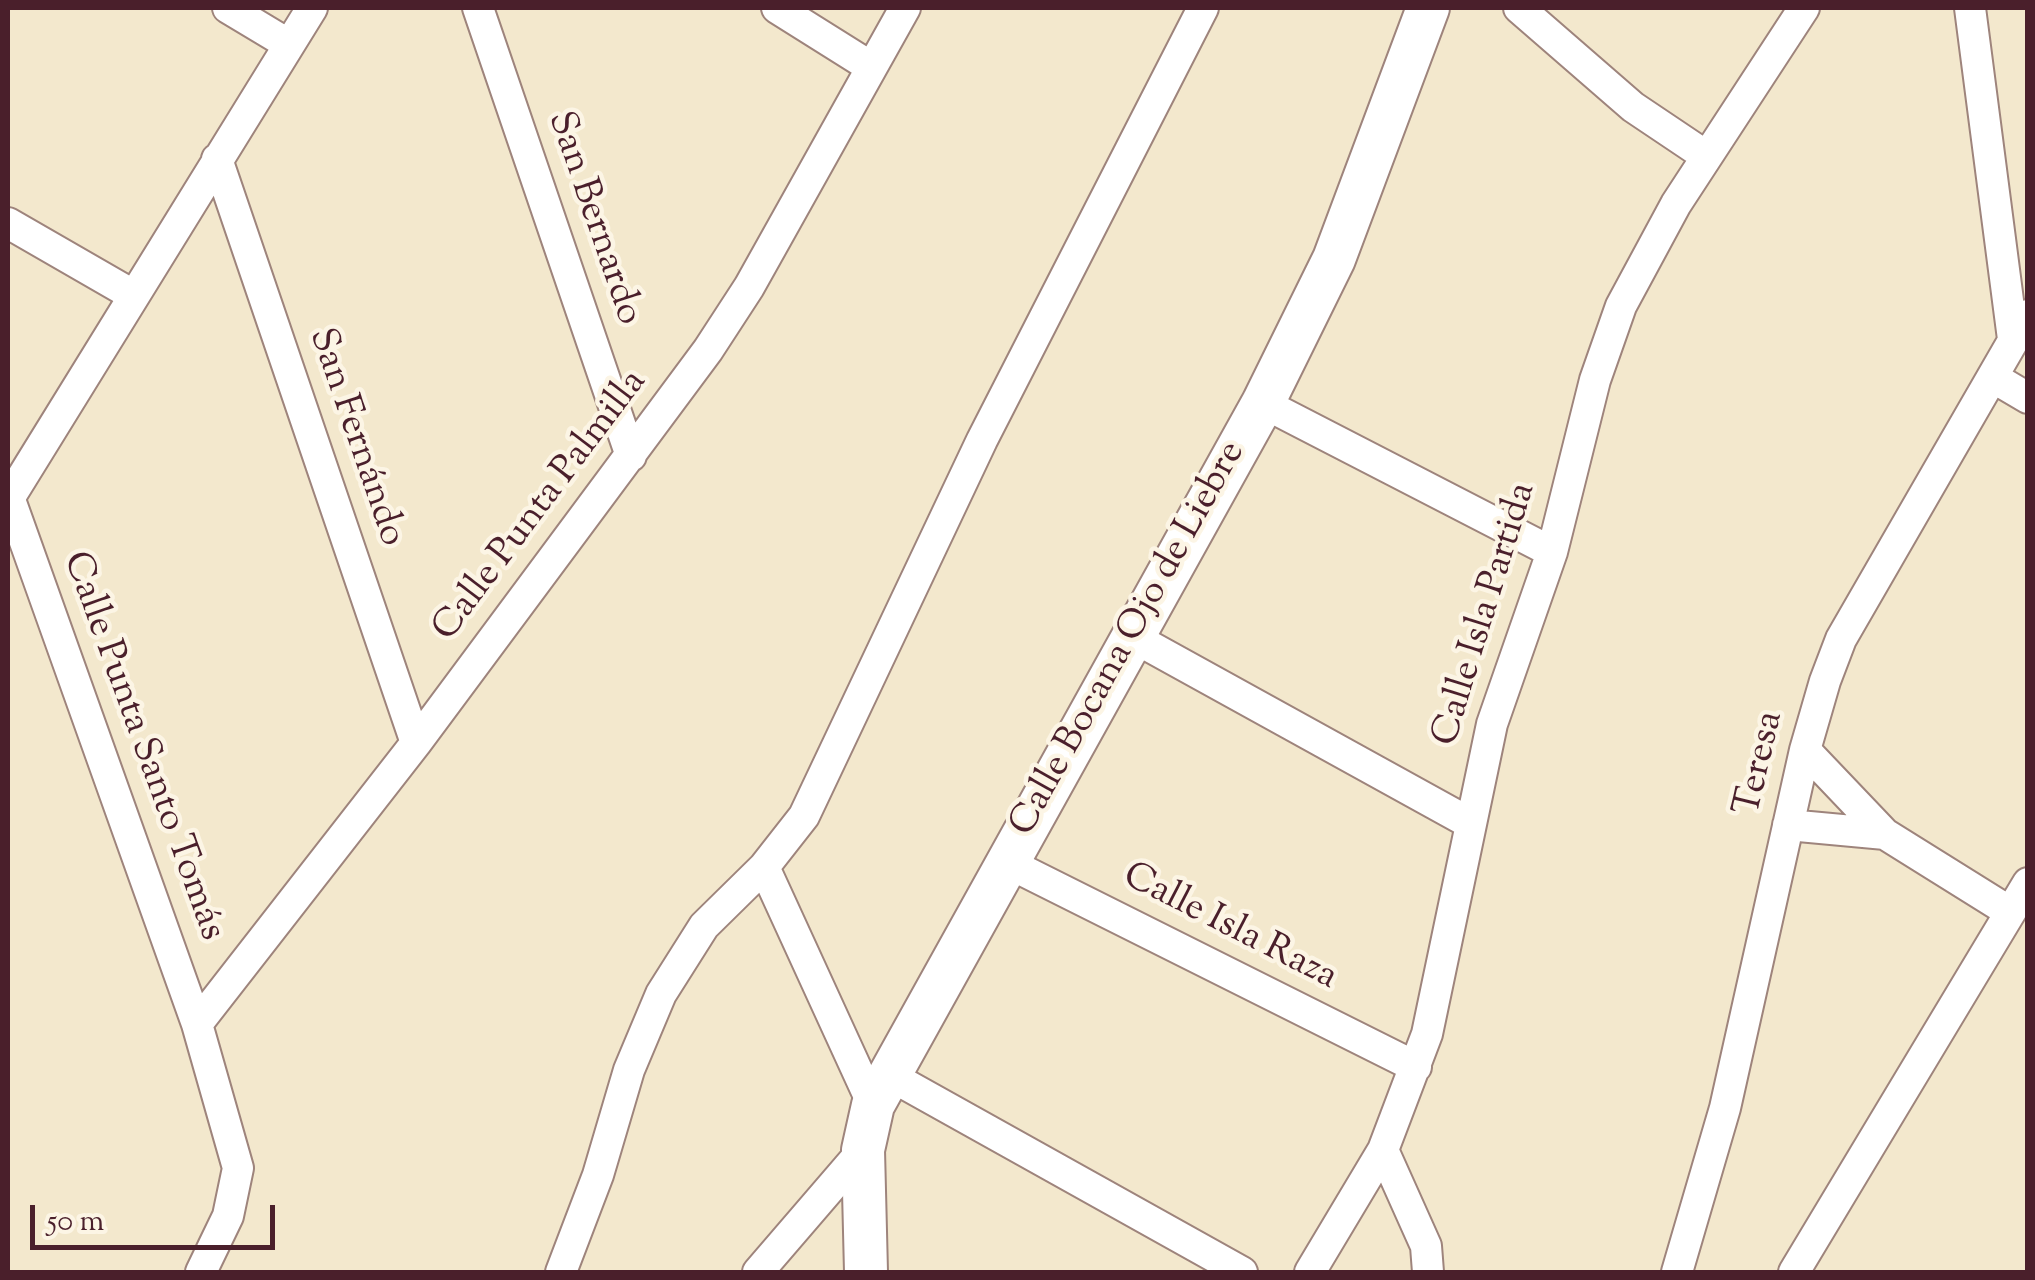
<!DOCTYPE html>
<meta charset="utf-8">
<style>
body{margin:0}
#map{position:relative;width:2035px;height:1280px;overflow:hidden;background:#f3e8cd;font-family:"Sorts Mill Goudy",serif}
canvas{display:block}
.frame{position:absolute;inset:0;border:10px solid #4a1f2b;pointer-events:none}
.scale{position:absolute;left:30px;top:1205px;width:245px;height:45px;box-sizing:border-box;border:5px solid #4a1f2b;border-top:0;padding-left:12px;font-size:30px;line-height:35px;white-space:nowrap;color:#4a1f2b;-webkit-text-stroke:8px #fcf5e5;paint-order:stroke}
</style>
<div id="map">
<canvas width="2035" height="1280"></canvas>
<div class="frame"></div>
<div class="scale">50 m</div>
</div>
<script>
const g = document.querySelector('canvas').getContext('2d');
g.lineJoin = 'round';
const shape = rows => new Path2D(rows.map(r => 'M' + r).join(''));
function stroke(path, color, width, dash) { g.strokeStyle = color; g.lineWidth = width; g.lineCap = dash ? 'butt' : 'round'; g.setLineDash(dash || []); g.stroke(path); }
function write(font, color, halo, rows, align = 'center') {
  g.font = font + ' "Sorts Mill Goudy",serif'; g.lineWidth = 9; g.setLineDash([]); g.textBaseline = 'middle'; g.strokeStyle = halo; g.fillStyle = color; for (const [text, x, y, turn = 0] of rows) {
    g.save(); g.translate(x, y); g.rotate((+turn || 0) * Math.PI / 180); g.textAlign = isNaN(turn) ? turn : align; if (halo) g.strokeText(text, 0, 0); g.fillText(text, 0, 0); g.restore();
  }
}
const street = shape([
 [228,8,288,44],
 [478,8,631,456],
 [777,8,871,67],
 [1519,8,1633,107,1706,156],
 [1970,8,2013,339],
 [217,159,416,743],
 [8,223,133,295],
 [1994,378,2028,398],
 [1263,403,1552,552],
 [9,497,197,1024,238,1168,228,1216,201,1272],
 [8,500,312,8],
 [1131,636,1468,822],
 [1805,750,1885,834,2010,912],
 [1788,825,1885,834],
 [1006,862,1416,1067],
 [764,867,873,1105],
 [197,1024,416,743,708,350,749,287,905,8],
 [887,1074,1242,1272],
 [1383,1150,1426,1246,1428,1272],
 [561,1272,598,1175,629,1070,661,994,704,926,764,867,804,816,982,440,1203,8],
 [758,1272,863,1150],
 [1310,1272,1383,1150,1427,1034,1492,724,1552,552,1595,380,1621,306,1676,204,1804,8],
 [1677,1272,1725,1108,1805,750,1825,681,1841,639,2028,315],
 [1794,1272,2028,883]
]);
const secondary = shape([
 [866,1272,863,1150,873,1105,1263,403,1334,259,1428,8]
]);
const streetNames = [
 ["San Bernardo",592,219,71],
 ["San Fernándo",354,438,71],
 ["Calle Punta Palmilla",542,507,-53],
 ["Calle Isla Partida",1487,615,-73],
 ["Calle Bocana Ojo de Liebre",1130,640,-61],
 ["Calle Punta Santo Tomás",141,747,70],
 ["Teresa",1762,764,-77],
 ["Calle Isla Raza",1229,929,27]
];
stroke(street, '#9e847c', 34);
stroke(secondary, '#9e847c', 46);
stroke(street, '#fff', 30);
stroke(secondary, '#fff', 42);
write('38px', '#4a1f2b', '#fcf5e5', streetNames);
</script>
